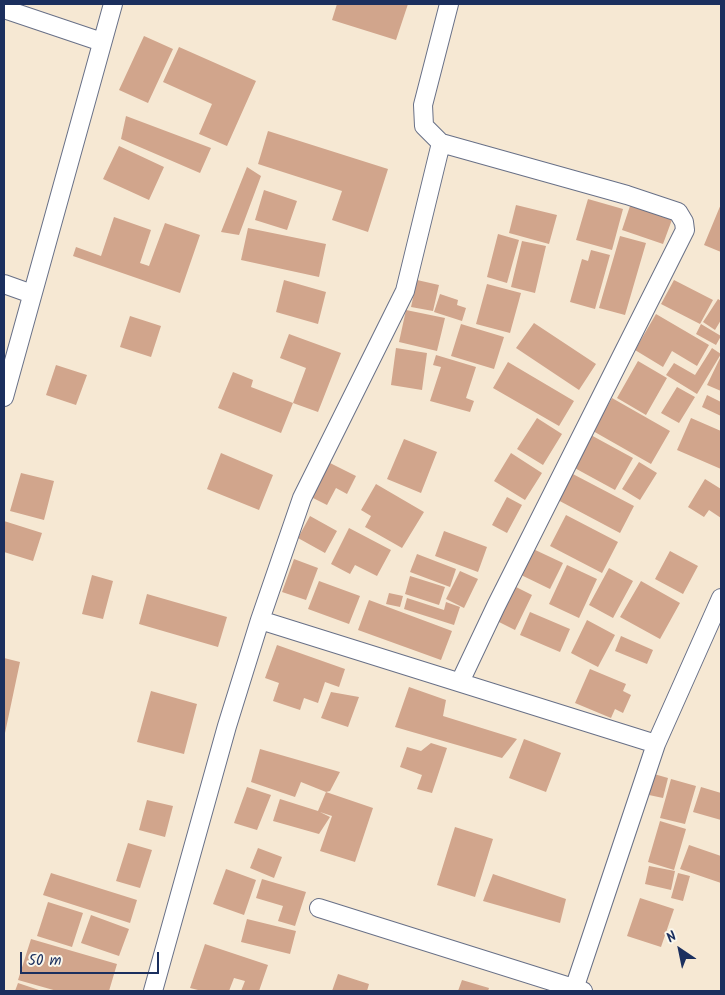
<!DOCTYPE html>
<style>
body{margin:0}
#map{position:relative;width:725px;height:995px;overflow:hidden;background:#f6e8d3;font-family:Kalam,sans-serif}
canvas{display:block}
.frame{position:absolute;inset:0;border:5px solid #1b2f5e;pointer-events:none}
.north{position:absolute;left:655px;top:925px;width:50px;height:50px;-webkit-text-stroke:4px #fbf7ec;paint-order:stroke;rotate:326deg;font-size:14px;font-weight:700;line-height:20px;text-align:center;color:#1b2f5e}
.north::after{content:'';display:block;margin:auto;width:18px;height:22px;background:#1b2f5e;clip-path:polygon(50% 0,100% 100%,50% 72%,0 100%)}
.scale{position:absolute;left:20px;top:952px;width:139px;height:22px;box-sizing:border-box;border:2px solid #1b2f5e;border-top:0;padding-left:6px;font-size:15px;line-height:18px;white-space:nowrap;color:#1b2f5e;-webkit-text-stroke:4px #fbf7ec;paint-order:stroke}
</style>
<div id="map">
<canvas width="725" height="995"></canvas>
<div class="frame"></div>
<div class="north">N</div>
<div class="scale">50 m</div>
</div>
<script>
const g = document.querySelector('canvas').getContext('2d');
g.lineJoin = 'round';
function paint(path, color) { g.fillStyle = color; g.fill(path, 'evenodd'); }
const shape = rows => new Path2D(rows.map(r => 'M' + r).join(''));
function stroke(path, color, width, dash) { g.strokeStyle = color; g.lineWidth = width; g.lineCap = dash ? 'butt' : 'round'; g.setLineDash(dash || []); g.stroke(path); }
const building = shape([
 [337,4,408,4,396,40,332,20],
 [144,36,173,49,148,103,119,90],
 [179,47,256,81,227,146,199,134,212,104,163,82],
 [126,116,211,148,200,173,121,139],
 [268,131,388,169,368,232,332,220,342,191,258,164],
 [119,146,164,167,149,200,103,179],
 [247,167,261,176,239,235,221,232],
 [264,190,297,201,287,230,255,220],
 [588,199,623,209,612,250,576,240],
 [631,203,673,217,663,244,622,230],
 [721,204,721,252,704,245],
 [516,205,557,215,549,244,509,233],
 [114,217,151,230,140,263,149,266,165,223,200,235,180,293,73,256,76,247,101,256],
 [248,228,326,244,319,277,241,260],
 [498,234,519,240,507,283,487,277],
 [620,236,646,243,625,315,599,308],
 [522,241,546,246,535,293,511,287],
 [591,250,610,255,595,309,570,302,582,259,588,261],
 [284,280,326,292,318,324,276,312],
 [417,280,439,285,433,311,411,307],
 [674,280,713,300,700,324,661,304],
 [487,284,521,293,510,333,476,324],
 [440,294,458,300,457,305,466,308,462,321,434,312],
 [718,299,721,301,721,320,715,330,703,322],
 [406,310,445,318,437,351,399,342],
 [656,314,709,345,697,366,672,351,663,367,635,350],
 [130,316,161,326,151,357,120,347],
 [534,323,596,364,579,390,516,348],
 [461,324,504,337,494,369,451,356],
 [701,324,721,336,716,345,696,334],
 [289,334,341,353,318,412,293,403,306,368,280,358],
 [396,348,427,353,422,390,391,385],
 [712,348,721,354,697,394,666,375,674,363,695,375],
 [436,355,476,367,466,398,474,401,470,412,430,401,441,367,433,365],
 [721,356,721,391,707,385],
 [638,361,667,378,646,415,617,398],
 [508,362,574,401,559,426,493,388],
 [56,365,87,375,76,405,46,395],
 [233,372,253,380,251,387,293,403,281,433,218,408],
 [677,387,695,397,679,423,661,413],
 [707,395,721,402,721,416,702,407],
 [612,398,670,431,651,464,593,431],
 [537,418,562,434,543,465,517,449],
 [691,418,721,431,721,469,677,450],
 [589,434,633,458,615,490,571,466],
 [404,439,437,452,421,493,387,479],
 [221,453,273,475,259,510,207,489],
 [511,453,542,473,525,500,494,481],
 [326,461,356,476,347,494,336,488,327,505,309,496],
 [639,462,657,473,640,500,622,489],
 [569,472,634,506,620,533,554,498],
 [21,473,54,481,44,520,10,511],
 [705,479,721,489,721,518,709,510,704,517,688,507],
 [376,484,424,512,402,548,365,527,371,516,361,510],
 [507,497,522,505,507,533,492,525],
 [566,515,618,542,602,573,550,546],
 [310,516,337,531,325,553,298,538],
 [4,521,42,533,33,561,4,552],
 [349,528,391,550,377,576,355,565,350,574,331,564],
 [444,531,487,547,478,572,435,556],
 [531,548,563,563,550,589,519,574],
 [670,551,698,566,683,594,655,579],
 [417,554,456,569,450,587,410,572],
 [294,559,318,568,306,600,282,592],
 [567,565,597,579,579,618,549,604],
 [609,568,633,581,613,618,589,605],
 [460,571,478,579,464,608,446,599],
 [92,575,113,581,103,619,82,614],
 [410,576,445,587,439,605,405,594],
 [319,581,360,596,349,624,308,609],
 [641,581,680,603,660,639,620,617],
 [512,585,532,595,515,630,495,620],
 [389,593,403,596,400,607,386,604],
 [147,594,227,617,218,647,139,624],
 [407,598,444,610,446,602,460,607,454,625,404,609],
 [369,600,452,631,441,660,358,630],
 [530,612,570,629,560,652,520,635],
 [587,620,615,635,598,667,571,653],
 [621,636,653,650,647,664,615,651],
 [277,645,345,669,339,687,325,682,318,703,304,698,300,710,273,701,279,683,265,678],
 [4,658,20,662,5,733,4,733],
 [590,669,626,684,623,691,631,695,623,713,615,709,611,718,575,703],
 [409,687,446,700,443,716,517,739,502,758,395,727],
 [151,691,197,704,184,754,137,742],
 [331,692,359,697,348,727,321,718],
 [524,739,561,753,546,792,509,778],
 [431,743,447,748,432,793,417,789,422,775,400,767,407,747,421,751],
 [260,749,340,772,330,791,326,792,301,782,295,797,251,782],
 [654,774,668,778,663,798,649,795],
 [671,779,696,786,685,824,660,818],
 [247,787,271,795,257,830,234,823],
 [701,787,721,793,721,820,693,812],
 [326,792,373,808,355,862,320,851,332,816,320,812,330,817,319,834,273,821,280,799,318,811],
 [147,800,173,806,165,837,139,830],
 [660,821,686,829,674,870,648,862],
 [455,827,493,839,475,897,437,885],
 [128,843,152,850,140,888,116,881],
 [689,845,721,856,721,883,680,869],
 [258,848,282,857,274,878,250,868],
 [649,866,675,871,671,890,645,884],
 [226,869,256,880,244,915,213,904],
 [51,873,137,900,130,923,43,895],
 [678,873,690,876,683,901,671,898],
 [493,874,566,899,560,923,483,901],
 [262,879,306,892,295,926,278,921,283,906,256,898],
 [640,898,674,909,661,947,627,936],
 [48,902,83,913,72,947,37,936],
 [91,915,129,929,119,956,81,943],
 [247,919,296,931,290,954,241,942],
 [31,939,117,964,109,991,57,991,18,980],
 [205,944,268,965,259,991,241,991,245,981,234,978,229,991,202,991,190,988],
 [338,974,369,984,367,991,332,991],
 [462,980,489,988,488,991,458,991],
 [18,983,42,991,15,991]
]);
const minor = shape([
 [4,9,102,42],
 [441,143,627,195,678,212,684,222,685,230,496,606,460,682],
 [4,284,32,294],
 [4,397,113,4],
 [260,620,656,744],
 [319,908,583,991],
 [574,989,656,744,721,598],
 [153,991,227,726,260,620,302,498,405,291,441,143,424,126,423,105,449,4]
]);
paint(building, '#d1a58c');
stroke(minor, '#687087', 20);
stroke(minor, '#fff', 18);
</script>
